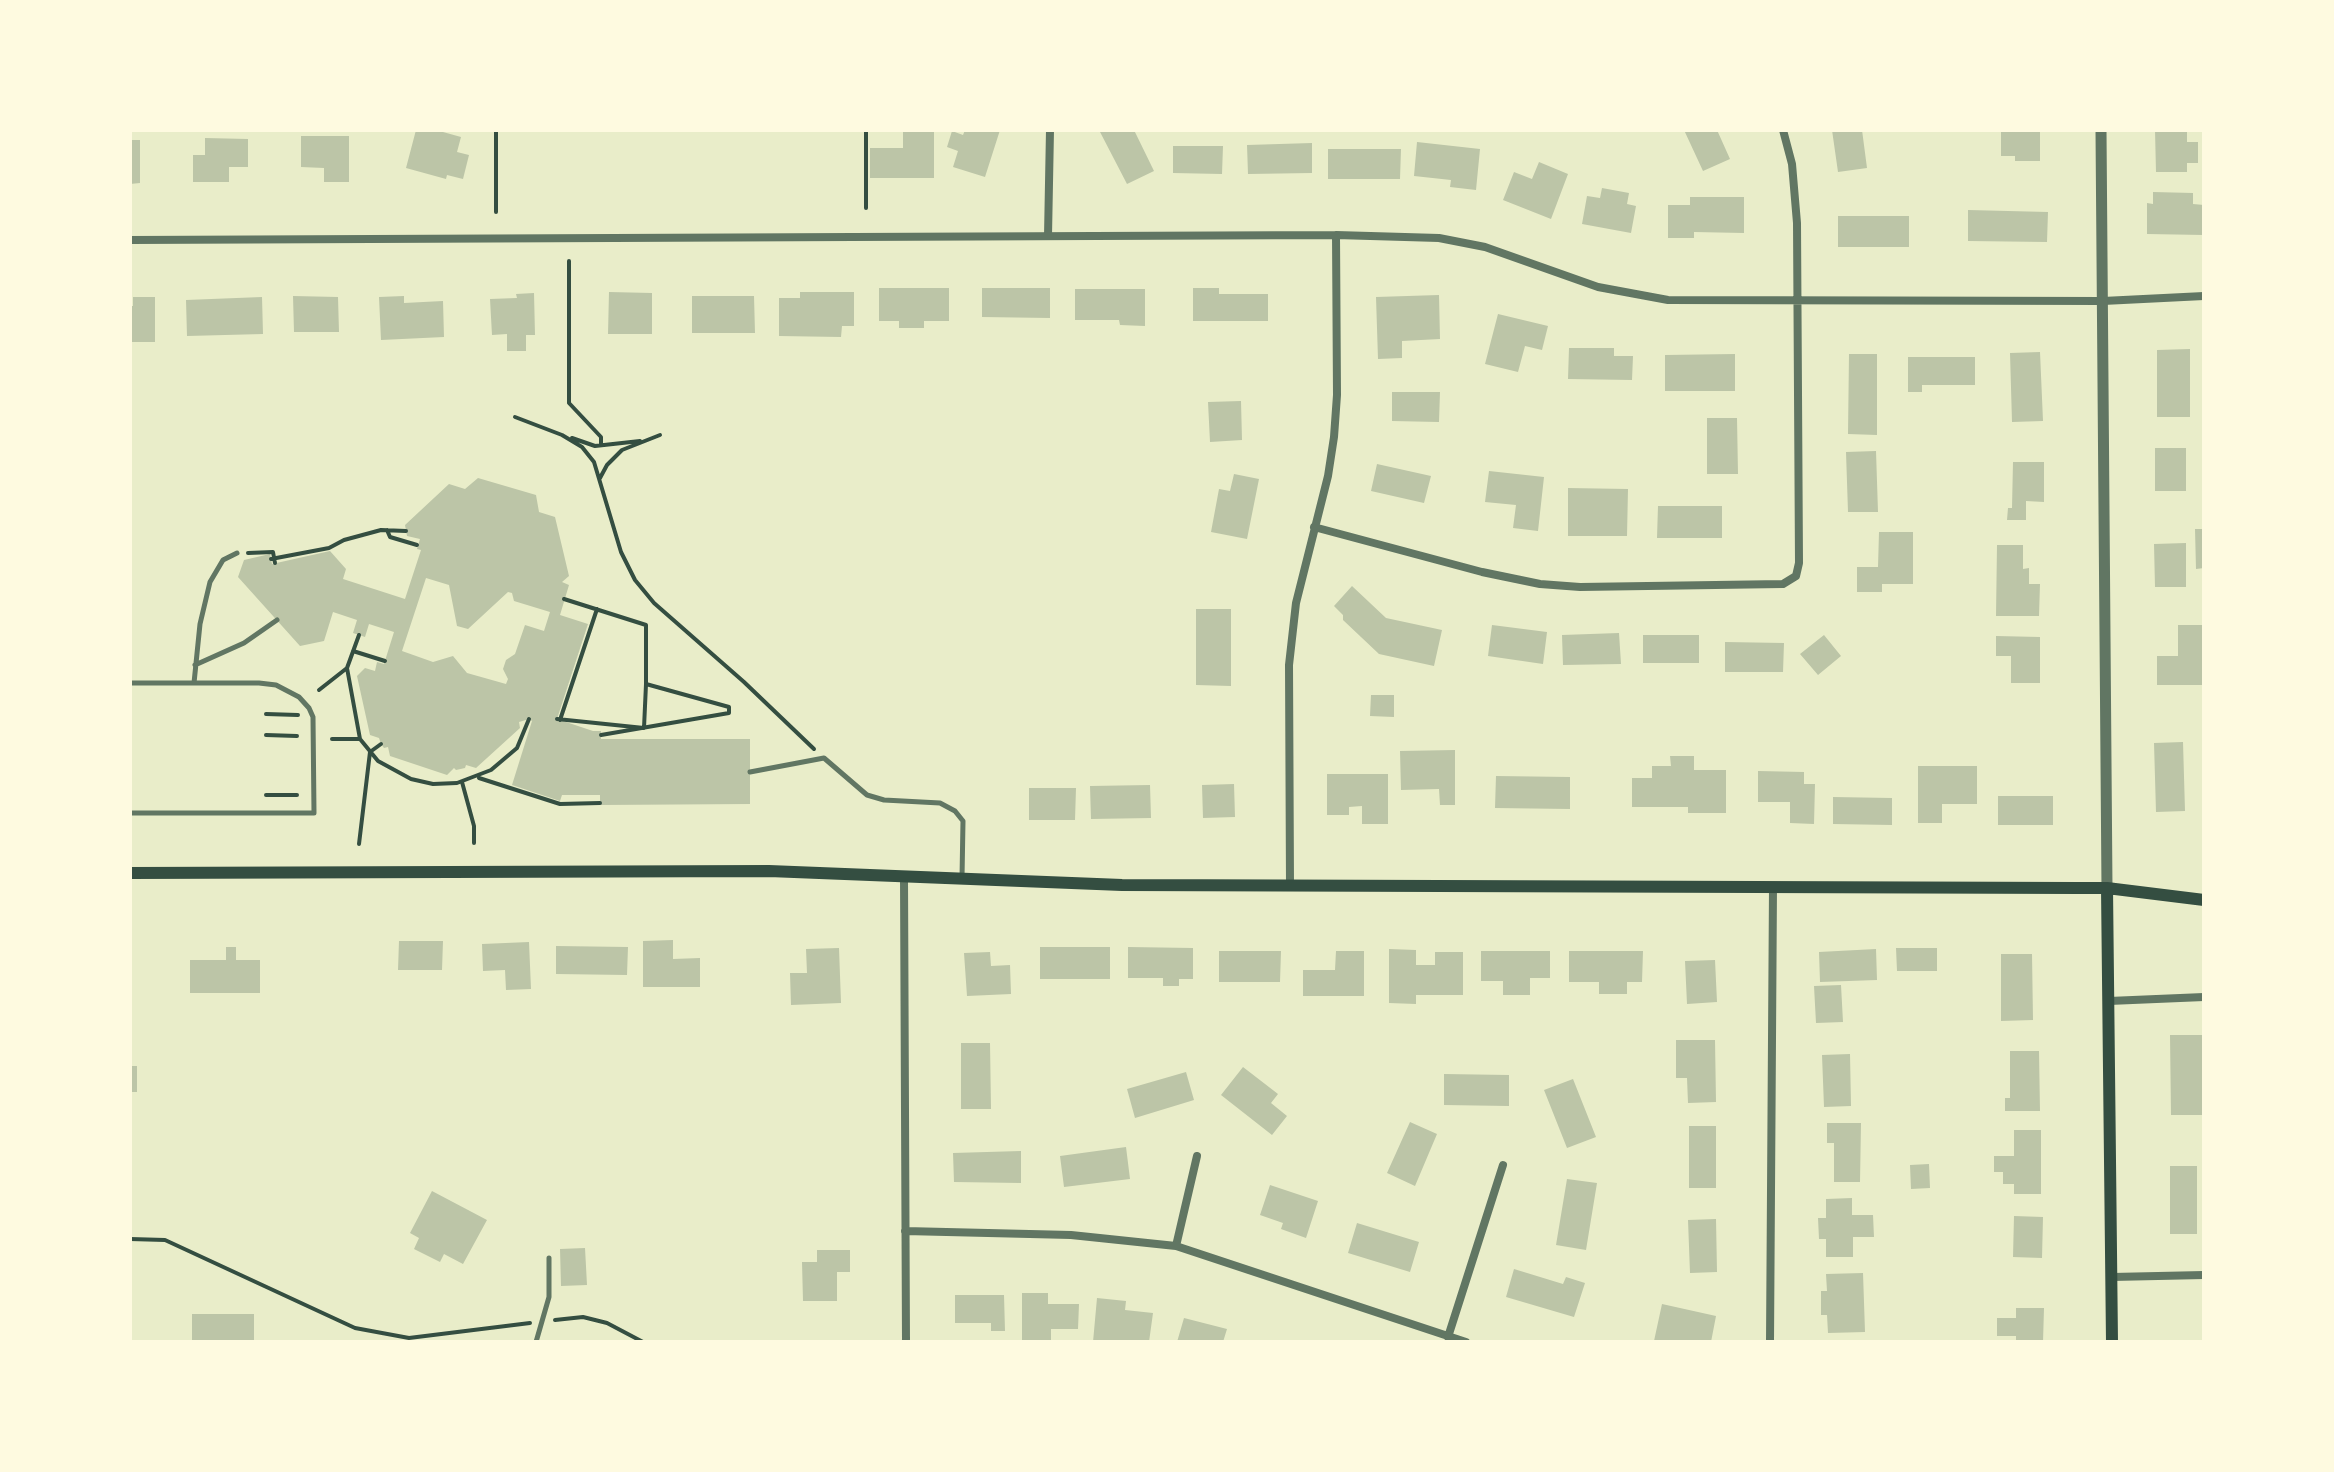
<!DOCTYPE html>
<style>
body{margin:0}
#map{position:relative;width:2334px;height:1472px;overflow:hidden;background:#e9edc9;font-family:"Work Sans",sans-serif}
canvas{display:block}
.frame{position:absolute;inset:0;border:132px solid #fefae0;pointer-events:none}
</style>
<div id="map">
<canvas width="2334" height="1472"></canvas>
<div class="frame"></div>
</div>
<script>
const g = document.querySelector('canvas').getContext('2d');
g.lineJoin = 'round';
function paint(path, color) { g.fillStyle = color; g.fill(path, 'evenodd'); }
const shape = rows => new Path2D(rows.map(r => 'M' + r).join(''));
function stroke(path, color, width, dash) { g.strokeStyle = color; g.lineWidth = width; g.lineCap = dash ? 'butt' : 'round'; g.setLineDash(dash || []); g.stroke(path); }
const building = shape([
 [416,130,444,130,443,132,461,137,457,152,469,155,463,179,447,175,446,179,406,168],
 [965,130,1000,130,985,177,953,167,958,151,947,147,952,131,963,135],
 [1099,130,1134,130,1154,171,1127,184],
 [1684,130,1717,130,1730,159,1703,171],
 [1832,130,1862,130,1867,168,1838,172],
 [2001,130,2040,130,2040,161,2015,161,2015,156,2001,156],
 [2155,130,2187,130,2187,142,2198,142,2198,163,2187,163,2187,172,2156,172],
 [903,131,934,131,934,178,870,178,870,148,903,148],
 [301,136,349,136,349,182,324,182,324,168,301,167],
 [205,138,248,139,248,167,229,167,229,182,193,182,193,155,205,155],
 [130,140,140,140,140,183,130,184],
 [1417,142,1480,149,1476,190,1450,187,1451,180,1414,176],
 [1312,143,1312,173,1248,174,1247,145],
 [1173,146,1223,146,1222,174,1173,173],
 [1328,149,1401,149,1400,179,1328,179],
 [1539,162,1568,174,1551,219,1503,200,1514,172,1532,179],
 [1602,188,1629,193,1627,204,1636,206,1631,233,1582,224,1587,196,1600,198],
 [2153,192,2193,193,2193,204,2204,205,2204,235,2147,234,2147,203,2153,204],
 [1690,197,1744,197,1744,233,1694,232,1694,238,1668,238,1668,205,1690,205],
 [1968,210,2048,212,2047,242,1968,241],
 [1838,216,1909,216,1909,247,1838,247],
 [879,288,949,288,949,321,924,321,924,328,899,328,899,321,879,321],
 [982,288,1050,288,1050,318,982,317],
 [1193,288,1219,288,1219,294,1268,294,1268,321,1193,321],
 [1075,289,1145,289,1145,326,1120,325,1119,320,1075,320],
 [609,292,652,293,652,334,608,334],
 [800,292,854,292,854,326,842,326,841,337,779,336,779,298,800,298],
 [534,293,535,335,526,335,526,351,507,351,507,334,492,335,490,299,517,298,516,294],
 [1439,295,1440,339,1402,341,1402,358,1378,359,1376,297],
 [293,296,338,297,339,332,294,332],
 [404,296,404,303,443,301,444,337,381,340,379,297],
 [692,296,754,296,755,333,692,333],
 [133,297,155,297,155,342,130,342,130,306,133,306],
 [262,297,263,334,187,336,186,300],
 [1498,314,1548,326,1542,350,1525,346,1518,372,1485,364],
 [1569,348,1614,348,1614,356,1633,356,1632,380,1568,379],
 [2190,349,2190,417,2157,417,2157,350],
 [2040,352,2043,421,2012,422,2010,353],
 [1735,354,1735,391,1665,391,1665,355],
 [1849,354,1877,354,1877,435,1848,434],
 [1908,357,1975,357,1975,385,1922,385,1922,392,1908,392],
 [1392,392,1440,392,1439,422,1392,421],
 [1241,401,1242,440,1210,442,1208,402],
 [1707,418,1737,418,1738,474,1707,474],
 [2155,448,2186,448,2186,491,2155,491],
 [1876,451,1878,512,1848,512,1846,452],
 [2013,462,2044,462,2044,502,2026,501,2026,520,2007,520,2008,508,2012,508],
 [1377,464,1431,476,1424,503,1371,491],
 [1489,471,1544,477,1538,531,1513,528,1516,505,1485,502],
 [1234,474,1259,479,1247,539,1211,532,1219,489,1230,491],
 [478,478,536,495,539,512,555,517,569,576,562,582,569,585,560,615,588,624,557,719,593,731,601,731,601,739,750,739,750,804,600,805,600,795,562,795,560,801,512,785,532,721,529,719,519,722,520,728,476,768,466,765,465,768,456,770,454,768,447,775,390,756,388,747,384,748,381,744,379,738,370,735,357,676,365,668,375,671,377,662,384,664,394,632,369,624,365,637,353,633,357,620,333,612,324,641,300,646,238,577,244,560,270,554,272,564,330,551,346,569,343,579,405,599,421,550,417,549,420,539,407,536,405,525,449,484,465,489],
 [426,578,449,585,457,626,468,629,508,592,512,593,514,601,550,612,544,631,525,625,515,654,506,660,503,669,508,679,506,684,467,673,453,656,433,662,402,651],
 [1568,488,1628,489,1627,536,1568,536],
 [1658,506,1722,506,1722,538,1657,538],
 [2195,529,2204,529,2204,568,2196,569],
 [1879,532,1913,532,1913,584,1882,584,1882,592,1857,592,1857,567,1878,567],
 [2186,543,2186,587,2155,587,2154,544],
 [1997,545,2023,545,2023,569,2029,568,2029,584,2040,584,2039,616,1996,616],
 [1352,586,1386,618,1442,630,1434,666,1379,654,1343,620,1343,615,1334,606],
 [1196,609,1231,609,1231,686,1196,685],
 [1492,625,1547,632,1543,664,1488,656],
 [2178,625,2204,625,2204,685,2157,685,2157,656,2178,656],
 [1619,633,1621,664,1563,665,1562,635],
 [1643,635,1699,635,1699,663,1643,663],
 [1824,635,1841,656,1818,675,1800,654],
 [1996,636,2040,637,2040,683,2011,683,2011,656,1996,656],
 [1725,642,1784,643,1783,672,1725,672],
 [1371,695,1394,695,1394,717,1370,716],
 [2183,742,2185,811,2156,812,2154,743],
 [1455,750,1455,805,1440,805,1439,789,1401,790,1400,751],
 [1670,756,1694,756,1694,770,1726,770,1726,813,1688,813,1688,807,1632,807,1632,778,1652,778,1652,766,1671,766],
 [1918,766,1977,766,1977,804,1942,804,1942,823,1918,823],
 [1758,771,1804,772,1804,784,1815,784,1814,824,1790,823,1790,802,1758,802],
 [1327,774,1388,774,1388,824,1362,824,1362,806,1349,807,1349,815,1327,815],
 [1496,776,1570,777,1570,809,1495,808],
 [1234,784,1235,817,1203,818,1202,785],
 [1150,785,1151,818,1091,819,1090,786],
 [1029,788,1076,788,1075,820,1029,820],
 [1998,796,2053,796,2053,825,1998,825],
 [1833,797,1892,798,1892,825,1833,824],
 [673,940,673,959,700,958,700,987,643,987,643,941],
 [399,941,443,941,442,970,398,970],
 [529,942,531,989,506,990,505,970,483,971,482,944],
 [556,946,628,947,627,975,556,974],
 [226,947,236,947,236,960,260,960,260,993,190,993,190,960,226,960],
 [1040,947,1110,947,1110,979,1040,979],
 [1128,947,1193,948,1193,979,1179,979,1179,986,1163,986,1163,978,1128,978],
 [839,948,841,1003,791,1005,790,973,807,973,806,949],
 [1896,948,1937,948,1937,971,1897,971],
 [1389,949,1416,950,1416,965,1435,965,1435,952,1463,952,1463,995,1416,995,1416,1004,1389,1003],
 [1876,949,1877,980,1820,982,1819,952],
 [1219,951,1281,951,1280,982,1219,982],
 [1336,951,1364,951,1364,996,1303,996,1303,970,1335,970],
 [1481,951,1550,951,1550,978,1530,978,1530,995,1503,995,1503,981,1481,981],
 [1569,951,1643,951,1642,982,1627,982,1627,994,1599,994,1599,982,1569,982],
 [990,952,991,966,1010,965,1011,994,967,996,964,953],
 [2001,954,2032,954,2033,1020,2001,1021],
 [1715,960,1717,1002,1687,1004,1685,961],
 [1841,985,1843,1022,1816,1023,1814,986],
 [2170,1035,2202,1035,2203,1115,2171,1115],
 [1676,1040,1715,1040,1716,1102,1688,1103,1687,1078,1676,1078],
 [961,1043,990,1043,991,1109,961,1109],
 [2010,1051,2039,1051,2040,1111,2005,1111,2005,1098,2010,1098],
 [1850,1054,1851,1106,1824,1107,1822,1055],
 [130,1066,137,1066,137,1092,130,1092],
 [1243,1067,1278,1094,1271,1103,1287,1116,1272,1135,1221,1095],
 [1186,1072,1194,1100,1135,1118,1127,1089],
 [1444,1074,1509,1075,1509,1106,1444,1105],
 [1573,1079,1596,1137,1567,1148,1544,1090],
 [1410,1122,1437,1134,1415,1186,1387,1173],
 [1827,1123,1861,1123,1860,1182,1834,1182,1834,1143,1827,1143],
 [1689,1126,1716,1126,1716,1188,1689,1188],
 [2014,1130,2041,1130,2041,1194,2014,1194,2014,1184,2003,1184,2003,1172,1994,1172,1994,1156,2014,1156],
 [1126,1147,1130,1179,1064,1187,1060,1156],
 [1021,1151,1021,1183,954,1182,953,1153],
 [1929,1164,1930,1188,1911,1189,1910,1165],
 [2170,1166,2197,1166,2197,1234,2170,1234],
 [1567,1179,1597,1183,1586,1250,1556,1245],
 [1270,1185,1318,1201,1306,1238,1281,1229,1283,1223,1260,1215],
 [432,1191,487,1220,463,1264,444,1254,440,1262,414,1249,419,1238,410,1233],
 [1852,1198,1852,1215,1873,1215,1874,1237,1853,1237,1853,1257,1826,1257,1826,1239,1819,1239,1818,1218,1826,1218,1826,1199],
 [2014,1216,2043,1217,2042,1258,2013,1257],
 [1716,1219,1717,1272,1690,1273,1688,1220],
 [1357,1223,1419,1242,1410,1272,1348,1253],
 [585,1248,587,1285,561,1286,560,1249],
 [817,1250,850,1250,850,1272,837,1272,837,1301,803,1301,802,1262,817,1262],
 [1514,1269,1563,1284,1566,1277,1585,1283,1574,1317,1506,1297],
 [1863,1273,1865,1332,1828,1333,1827,1315,1821,1315,1821,1291,1827,1291,1826,1274],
 [1022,1293,1048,1293,1048,1304,1079,1304,1078,1329,1051,1329,1051,1341,1022,1340],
 [955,1295,1004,1295,1005,1331,991,1331,991,1323,955,1323],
 [1097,1298,1126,1301,1125,1310,1153,1313,1149,1342,1093,1342],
 [1662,1304,1716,1316,1711,1342,1654,1341],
 [2016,1308,2044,1308,2043,1342,2016,1342,2016,1336,1997,1336,1997,1318,2016,1318],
 [192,1314,254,1314,254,1342,192,1342],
 [1184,1318,1227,1329,1223,1342,1177,1342]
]);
const path = shape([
 [866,130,866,208],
 [496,212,496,130],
 [569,261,569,403,601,437,601,445],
 [515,417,562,435,582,447,594,462,621,552,635,580,654,603,744,682,814,749],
 [572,438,595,446,640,441],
 [600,478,607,465,622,450,660,435],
 [387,530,390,537,417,545],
 [248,553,273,552,275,563],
 [271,559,329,548,344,540,381,530,406,531],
 [564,599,646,625,646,684,729,707,729,713,601,735],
 [353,651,385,661],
 [347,668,360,739,378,761,411,779,433,784,457,783,491,770,517,748,529,719],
 [319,690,347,668,359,635],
 [266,714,298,715],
 [557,719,644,728,646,684],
 [560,720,597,609],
 [266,735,297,736],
 [332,739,360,739],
 [479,778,560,804,600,803],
 [462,782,474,826,474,843],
 [266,795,297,795],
 [359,844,370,752,381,744],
 [130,1239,165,1240,355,1328,409,1338,530,1323],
 [555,1320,583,1317,607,1323,643,1342]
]);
const service = shape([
 [195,665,244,643,277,620],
 [130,683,259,683,276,685,299,697,309,708,313,717,314,813,130,813],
 [194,683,200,624,210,582,223,560,237,553],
 [750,772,824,758,867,795,884,800,940,803,955,811,963,821,962,878],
 [536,1342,549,1297,549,1258]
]);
const minor = shape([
 [1048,236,1050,130],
 [130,240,1336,235,1439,238,1485,247,1598,287,1668,300,2103,301,2204,296],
 [1314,527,1482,572,1540,584,1580,587,1783,584,1796,576,1799,563,1797,223,1792,164,1783,130],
 [904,877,906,1342],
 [1290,885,1289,665,1296,603,1328,476,1334,437,1337,395,1336,235],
 [2109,1001,2204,997],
 [905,1231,1071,1235,1176,1246,1466,1342],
 [1176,1246,1197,1156],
 [2112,1277,2204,1275],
 [1448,1337,1503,1165],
 [1770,1342,1773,887]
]);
const tertiary = shape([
 [2101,130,2107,888]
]);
const secondary = shape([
 [130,873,769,871,1122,885,2075,888,2107,888,2204,900],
 [2107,888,2112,1342]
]);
paint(building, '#bcc5a7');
stroke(path, '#344e41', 4);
stroke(service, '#617663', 5);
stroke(minor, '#617663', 8);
stroke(tertiary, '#617663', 11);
stroke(secondary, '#344e41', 12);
</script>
